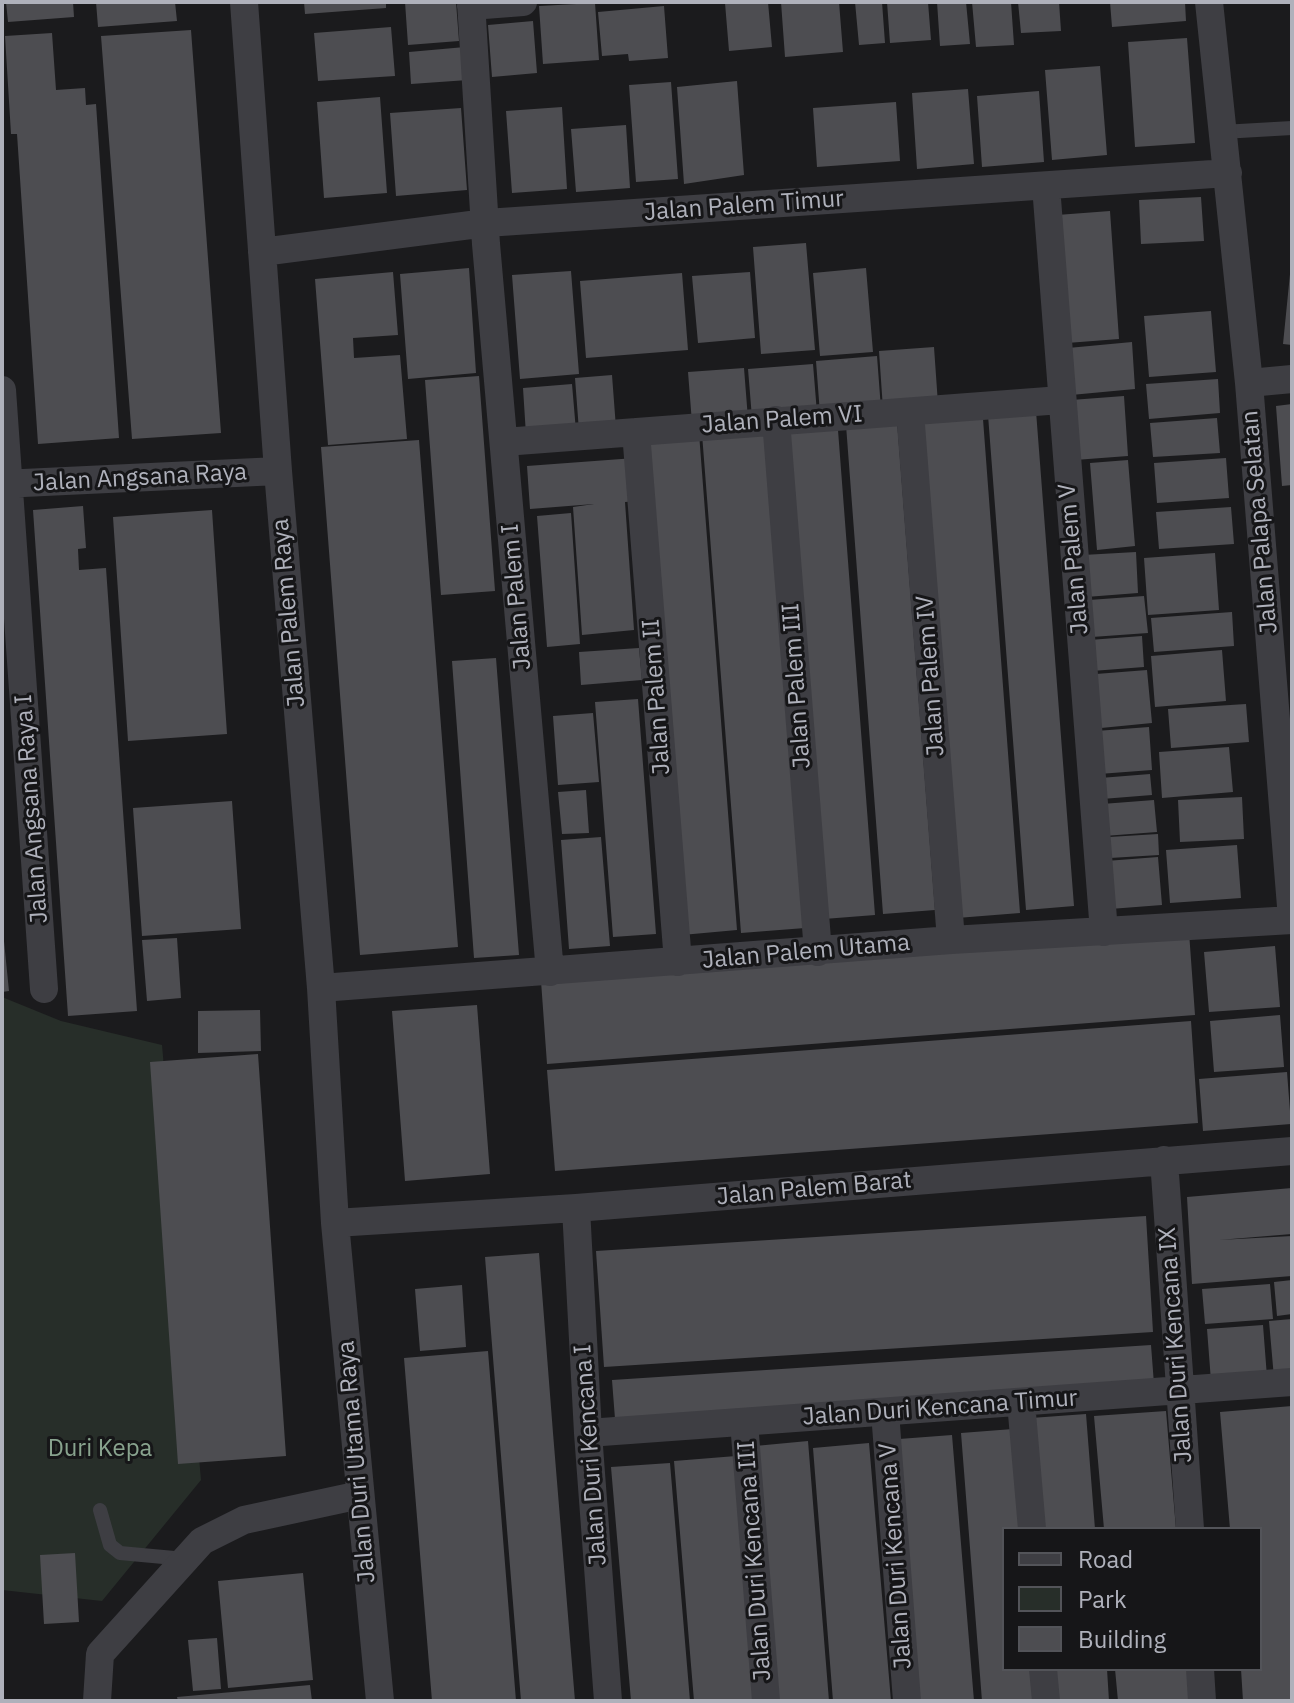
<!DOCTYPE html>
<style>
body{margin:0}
#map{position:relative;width:1294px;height:1703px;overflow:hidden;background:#1b1b1d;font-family:"IBM Plex Sans",sans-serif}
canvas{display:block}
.frame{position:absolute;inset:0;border:4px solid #afb1bb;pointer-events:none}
.legend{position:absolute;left:1002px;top:1527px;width:260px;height:144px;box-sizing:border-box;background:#161618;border:2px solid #535459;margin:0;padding:10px 14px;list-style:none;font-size:24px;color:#afb1bb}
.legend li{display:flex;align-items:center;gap:16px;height:40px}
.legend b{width:40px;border:2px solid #535459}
</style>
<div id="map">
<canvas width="1294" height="1703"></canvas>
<div class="frame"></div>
<ul class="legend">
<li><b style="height:10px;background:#3e3e43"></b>Road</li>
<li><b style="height:22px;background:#272e29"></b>Park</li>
<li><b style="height:22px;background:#4d4d51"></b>Building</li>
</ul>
</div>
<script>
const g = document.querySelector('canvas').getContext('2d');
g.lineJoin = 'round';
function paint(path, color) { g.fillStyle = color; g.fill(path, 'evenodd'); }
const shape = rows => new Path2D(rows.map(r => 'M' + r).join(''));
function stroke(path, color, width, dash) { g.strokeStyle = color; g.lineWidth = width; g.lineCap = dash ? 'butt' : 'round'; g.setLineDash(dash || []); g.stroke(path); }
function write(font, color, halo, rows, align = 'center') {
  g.font = font + ' "IBM Plex Sans",sans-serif'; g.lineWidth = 6; g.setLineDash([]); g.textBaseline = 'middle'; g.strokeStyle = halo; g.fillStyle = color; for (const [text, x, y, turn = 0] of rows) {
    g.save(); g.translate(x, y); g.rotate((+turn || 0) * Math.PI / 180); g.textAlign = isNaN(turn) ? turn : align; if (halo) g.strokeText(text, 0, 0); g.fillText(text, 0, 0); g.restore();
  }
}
const green = shape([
 [2,997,61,1021,162,1045,201,1480,102,1601,2,1590]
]);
const building = shape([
 [6,2,73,2,74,17,8,22],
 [96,2,175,2,177,21,98,27],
 [304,2,386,2,386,8,305,14],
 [405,2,456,2,459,41,408,45],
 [768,2,772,47,729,51,725,3],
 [781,2,839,2,843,52,785,57],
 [855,2,882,2,885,43,859,45],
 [887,2,928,2,931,40,890,43],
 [937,2,966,2,970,44,940,46],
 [972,2,1011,2,1014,45,976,47],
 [1018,2,1059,2,1061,31,1021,33],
 [1110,2,1185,2,1186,21,1112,27],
 [595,3,599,60,543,64,539,6],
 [664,6,668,58,629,61,628,54,602,56,598,12],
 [533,21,537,73,492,77,488,25],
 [391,27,395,76,318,81,314,33],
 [191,30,221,433,132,439,101,36],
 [52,33,56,90,85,88,86,105,96,104,119,438,38,444,17,134,11,134,5,36],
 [1187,38,1195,143,1135,147,1128,42],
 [465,47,468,80,411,84,409,52],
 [1100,66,1107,155,1052,160,1045,70],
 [737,81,744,175,684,184,677,87],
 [671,82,678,179,636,182,629,85],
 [968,89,974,164,917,169,912,93],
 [1039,91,1044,162,982,167,977,96],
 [380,97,387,193,324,198,317,102],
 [896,102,900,161,817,167,813,108],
 [562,107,567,189,512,193,506,111],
 [461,108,467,190,396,196,390,113],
 [626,125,630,188,576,192,571,129],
 [1201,197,1204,241,1141,244,1139,200],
 [1110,211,1119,339,1067,343,1057,215],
 [806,243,815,350,761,354,753,247],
 [469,268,476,373,408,379,400,274],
 [866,268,873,352,820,356,813,273],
 [571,271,579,374,520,379,512,275],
 [393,272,398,335,353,338,354,358,400,355,407,439,328,445,315,279],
 [750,272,755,338,698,343,692,276],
 [682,273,688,350,586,358,580,281],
 [1290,274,1292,274,1292,345,1283,344],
 [1211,311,1216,372,1149,377,1144,316],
 [1132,342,1135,389,1071,395,1068,348],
 [934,347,938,404,883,409,879,351],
 [877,356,881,409,820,414,816,361],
 [813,364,817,413,752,418,748,369],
 [744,368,748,419,692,423,688,372],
 [612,375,616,428,579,431,575,378],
 [479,376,495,591,441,595,425,380],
 [1218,379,1220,413,1149,419,1146,384],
 [572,384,576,431,526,435,523,388],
 [1124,396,1128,456,1075,460,1071,400],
 [1292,404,1292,485,1282,486,1276,406],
 [1036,411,1074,906,1026,910,988,415],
 [1217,418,1220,453,1153,457,1150,423],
 [983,419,1020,913,957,918,919,424],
 [897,421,935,910,883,914,846,425],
 [766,429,805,928,741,933,702,434],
 [838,430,875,915,824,919,786,434],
 [699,433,737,930,682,935,644,438],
 [419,440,458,947,360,955,321,447],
 [635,458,638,501,625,502,634,630,582,635,573,507,594,504,530,509,527,466],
 [1226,458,1229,498,1157,503,1154,463],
 [1128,460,1135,546,1097,550,1090,463],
 [83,506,86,548,78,549,79,570,106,568,137,1011,68,1016,33,510],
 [1231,507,1234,544,1159,549,1156,512],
 [212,510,227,734,128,741,113,517],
 [571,513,580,644,547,647,537,516],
 [1136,552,1138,593,1086,597,1083,555],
 [1215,553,1219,610,1148,615,1144,558],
 [1144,596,1148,633,1092,637,1089,600],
 [1232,612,1234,646,1154,652,1151,618],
 [1142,636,1144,667,1092,671,1089,640],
 [639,648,642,680,581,685,579,652],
 [1222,650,1226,701,1155,707,1151,656],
 [496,658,519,955,474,958,452,661],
 [1147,670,1152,723,1101,728,1096,674],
 [638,699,656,934,613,937,595,702],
 [1246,704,1249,742,1171,748,1168,709],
 [593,713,599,782,558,785,553,716],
 [1149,727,1152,770,1099,774,1096,731],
 [1229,747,1233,792,1162,798,1159,752],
 [1150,774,1152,795,1102,799,1100,778],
 [586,790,589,833,562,834,558,792],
 [1242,797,1244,839,1180,842,1178,800],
 [1154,800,1157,832,1104,836,1102,804],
 [232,801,241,929,142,936,133,808],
 [1158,834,1159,855,1110,858,1109,837],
 [601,837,610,946,569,949,561,840],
 [1237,845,1241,898,1170,903,1166,850],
 [1158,857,1162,905,1110,909,1106,861],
 [2,921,9,991,2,992],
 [1189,932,1195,1015,547,1064,541,981],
 [177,938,181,998,147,1001,142,940],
 [1275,946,1280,1007,1209,1012,1204,952],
 [477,1005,490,1174,405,1181,392,1011],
 [260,1010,261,1051,198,1053,198,1011],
 [1280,1015,1284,1067,1214,1072,1210,1021],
 [1191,1021,1198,1123,555,1171,547,1070],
 [258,1054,286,1456,178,1464,150,1062],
 [1287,1072,1291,1124,1203,1131,1199,1079],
 [1292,1188,1292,1234,1219,1240,1292,1236,1292,1276,1192,1284,1187,1197],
 [1146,1216,1153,1332,604,1367,596,1251],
 [539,1253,553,1433,575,1701,521,1701,494,1370,485,1257],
 [1292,1280,1292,1314,1277,1316,1274,1282],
 [1270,1284,1273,1319,1205,1324,1202,1289],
 [462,1285,466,1347,420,1351,415,1289],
 [1292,1319,1292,1377,1274,1378,1269,1321],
 [1263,1325,1267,1377,1211,1381,1207,1329],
 [1151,1345,1154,1384,615,1419,612,1380],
 [488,1351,516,1701,432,1701,404,1358],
 [1292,1406,1292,1701,1243,1701,1241,1669,1260,1669,1260,1529,1230,1529,1220,1412],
 [1166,1411,1176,1529,1104,1529,1094,1416],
 [1086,1414,1095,1529,1040,1529,1031,1418],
 [1013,1429,1021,1529,1004,1529,1004,1669,1033,1669,1036,1701,982,1701,961,1433],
 [952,1435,974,1701,920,1701,899,1439],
 [808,1441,829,1701,776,1701,755,1446],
 [869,1443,891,1701,833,1701,813,1448],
 [736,1456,755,1701,694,1701,674,1461],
 [670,1463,690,1701,631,1701,611,1467],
 [75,1553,79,1622,44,1624,40,1555],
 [303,1573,313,1680,228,1688,218,1581],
 [217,1638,221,1689,193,1691,188,1640],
 [1051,1669,1107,1669,1109,1701,1054,1701],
 [1115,1669,1187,1669,1190,1701,1118,1701],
 [310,1685,312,1701,178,1701,177,1697]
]);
const service = shape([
 [1222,132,1292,128],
 [100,1510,110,1545,120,1553,185,1559]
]);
const minor = shape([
 [244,2,278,471,321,988,335,1223,380,1701],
 [471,2,486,244,550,972],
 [1209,2,1249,383,1292,919],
 [471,6,523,2],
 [1046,186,1104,932],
 [262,252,486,223,1228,173],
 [1249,383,1292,379],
 [2,390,44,989],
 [910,412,951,940],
 [776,420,818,952],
 [636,432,678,962],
 [504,442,1061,400],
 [2,484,278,471],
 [321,988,951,940,1292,920],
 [1164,1160,1190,1529],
 [576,1208,588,1433,608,1701],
 [335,1223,576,1208,1292,1151],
 [1021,1402,1032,1529],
 [885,1412,907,1701],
 [744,1422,766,1701],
 [588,1433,1292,1382],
 [1043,1669,1046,1701],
 [1200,1669,1202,1701],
 [97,1701,100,1654,202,1541,244,1520,360,1495]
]);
const streetNames = [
 ["Jalan Palem Timur",744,206,-4],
 ["Jalan Palem VI",782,420,-4],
 ["Jalan Angsana Raya",140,478,-3],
 ["Jalan Palapa Selatan",1260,522,-95],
 ["Jalan Palem V",1074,559,-95],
 ["Jalan Palem I",517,597,-95],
 ["Jalan Palem Raya",289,613,-95],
 ["Jalan Palem IV",931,676,-94],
 ["Jalan Palem III",797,686,-94],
 ["Jalan Palem II",657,697,-94],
 ["Jalan Angsana Raya I",32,809,-94],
 ["Jalan Palem Utama",806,952,-5],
 ["Jalan Palem Barat",814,1189,-5],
 ["Jalan Duri Kencana IX",1176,1345,-94],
 ["Jalan Duri Kencana Timur",940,1408,-4],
 ["Jalan Duri Kencana I",591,1455,-94],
 ["Jalan Duri Utama Raya",357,1462,-95],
 ["Jalan Duri Kencana V",896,1556,-94],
 ["Jalan Duri Kencana III",755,1561,-94]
];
const parkNames = [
 ["Duri Kepa",100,1449]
];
paint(green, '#272e29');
paint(building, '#4d4d51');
stroke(service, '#3e3e43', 14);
stroke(minor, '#3e3e43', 28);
write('24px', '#afb1bb', '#161618', streetNames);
write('24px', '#88a38e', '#161618', parkNames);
</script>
